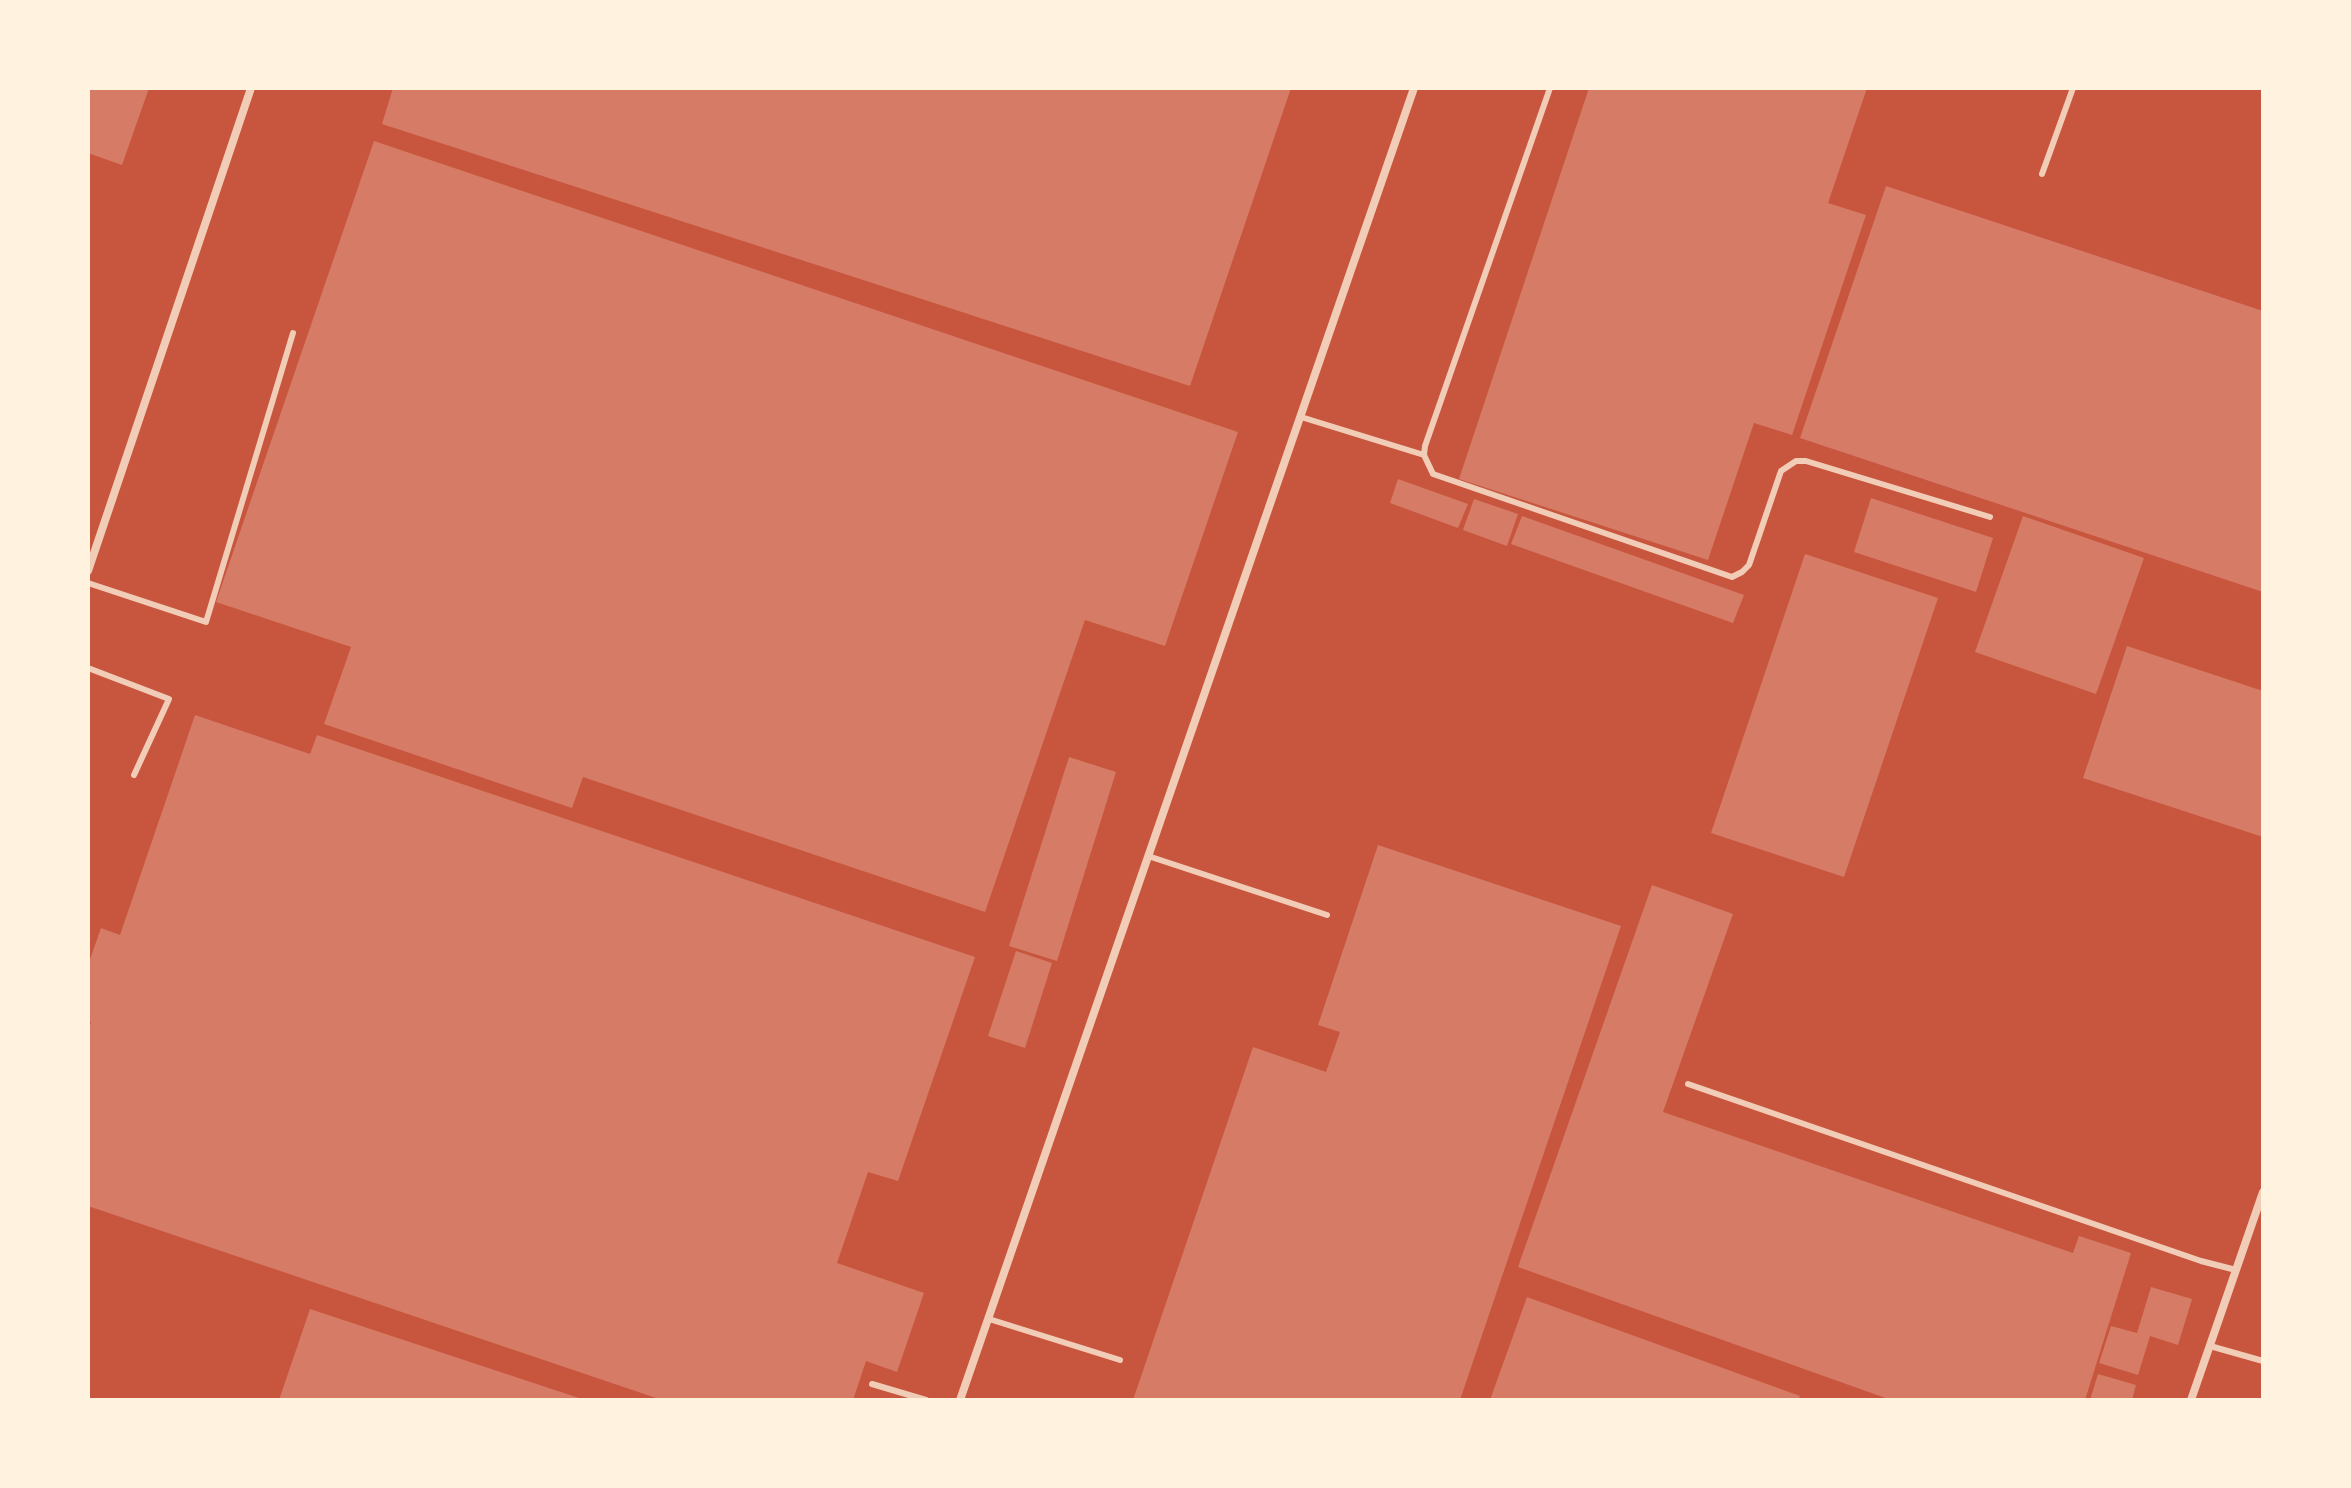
<!DOCTYPE html>
<style>
body{margin:0}
#map{position:relative;width:2351px;height:1488px;overflow:hidden;background:#c8553d;font-family:Roboto,sans-serif}
canvas{display:block}
.frame{position:absolute;inset:0;border:90px solid #fff3e0;pointer-events:none}
</style>
<div id="map">
<canvas width="2351" height="1488"></canvas>
<div class="frame"></div>
</div>
<script>
const g = document.querySelector('canvas').getContext('2d');
g.lineJoin = 'round';
function paint(path, color) { g.fillStyle = color; g.fill(path, 'evenodd'); }
const shape = rows => new Path2D(rows.map(r => 'M' + r).join(''));
function stroke(path, color, width, dash) { g.strokeStyle = color; g.lineWidth = width; g.lineCap = dash ? 'butt' : 'round'; g.setLineDash(dash || []); g.stroke(path); }
const building = shape([
 [88,88,149,88,122,165,88,153],
 [393,88,1291,88,1190,386,382,124],
 [1589,88,1867,88,1828,203,1866,215,1792,435,1754,423,1708,560,1459,479],
 [374,141,1238,432,1165,646,1085,620,985,912,583,777,572,808,324,724,351,647,216,602],
 [1886,186,2263,311,2263,592,1800,438],
 [1398,479,1468,504,1458,528,1390,503],
 [1871,498,1993,538,1976,592,1854,552],
 [1474,499,1518,514,1507,546,1463,530],
 [1522,516,1744,595,1733,623,1511,544],
 [2023,516,2144,558,2096,694,1975,652],
 [1805,554,1938,598,1844,877,1711,833],
 [2127,646,2263,691,2263,837,2083,778],
 [195,715,310,754,317,735,975,957,898,1181,868,1172,837,1263,924,1293,897,1372,866,1361,853,1400,662,1400,88,1206,88,1031,91,1022,88,1021,88,965,101,928,120,935],
 [1069,757,1116,772,1057,961,1009,946],
 [1378,845,1621,926,1460,1400,1133,1400,1253,1047,1326,1072,1340,1032,1318,1025],
 [1652,885,1733,914,1663,1112,2073,1253,2079,1236,2131,1253,2085,1400,1891,1400,1518,1267],
 [1016,951,1052,963,1025,1048,988,1036],
 [2151,1287,2192,1299,2178,1345,2150,1336,2138,1375,2099,1363,2111,1326,2137,1333],
 [1527,1297,1800,1396,1798,1400,1490,1400],
 [310,1309,582,1399,582,1400,279,1400],
 [2098,1374,2136,1385,2132,1400,2090,1400]
]);
const service = shape([
 [1550,88,1425,446,1424,455,1433,474,1732,577,1742,572,1749,565,1781,471,1796,461,1806,461,1990,517],
 [2042,174,2073,88],
 [1301,417,1424,455],
 [88,583,206,622,293,333],
 [88,668,169,699,134,775],
 [1148,856,1327,915],
 [1688,1084,2201,1261,2236,1270],
 [989,1319,1120,1360],
 [2210,1346,2263,1361],
 [872,1384,926,1400]
]);
const minor = shape([
 [88,571,251,88],
 [960,1400,1414,88],
 [2191,1400,2263,1192]
]);
paint(building, '#d67c66');
stroke(service, '#f1ccb7', 6);
stroke(minor, '#f1ccb7', 8);
</script>
